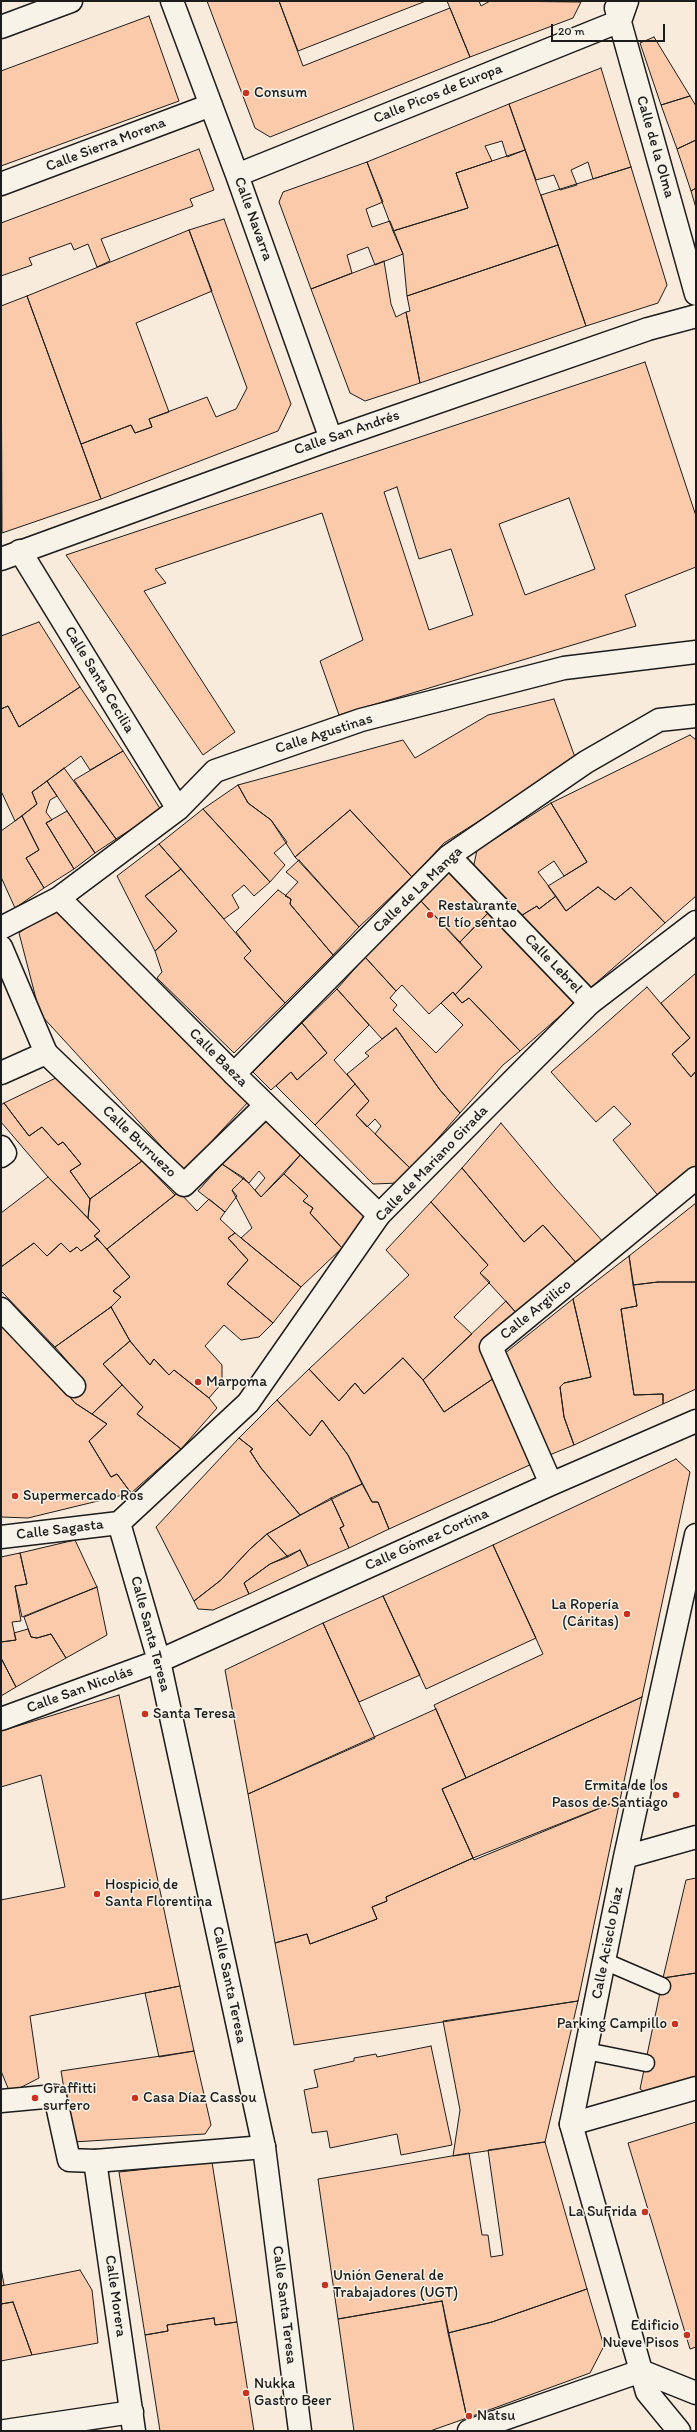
<!DOCTYPE html>
<meta charset="utf-8">
<style>
body{margin:0}
#map{position:relative;width:697px;height:2432px;overflow:hidden;background:#f8ebdc;font-family:Itim,sans-serif}
canvas{display:block}
.frame{position:absolute;inset:0;border:2px solid #1c1c1c;pointer-events:none}
.scale{position:absolute;left:551px;top:24px;width:114px;height:18px;box-sizing:border-box;border:2px solid #1c1c1c;border-top:0;padding-left:5px;font-size:12px;line-height:14px;white-space:nowrap;color:#1c1c1c;-webkit-text-stroke:3px #f7f3e8;paint-order:stroke}
</style>
<div id="map">
<canvas width="697" height="2432"></canvas>
<div class="frame"></div>
<div class="scale">20 m</div>
</div>
<script>
const g = document.querySelector('canvas').getContext('2d');
g.lineJoin = 'round';
function paint(path, color) { g.fillStyle = color; g.fill(path, 'evenodd'); }
const shape = rows => new Path2D(rows.map(r => 'M' + r).join(''));
function stroke(path, color, width, dash) { g.strokeStyle = color; g.lineWidth = width; g.lineCap = dash ? 'butt' : 'round'; g.setLineDash(dash || []); g.stroke(path); }
function write(font, color, halo, rows, align = 'center') {
  g.font = font + ' Itim,sans-serif'; g.lineWidth = 3; g.setLineDash([]); g.textBaseline = 'middle'; g.strokeStyle = halo; g.fillStyle = color; for (const [text, x, y, turn = 0] of rows) {
    g.save(); g.translate(x, y); g.rotate((+turn || 0) * Math.PI / 180); g.textAlign = isNaN(turn) ? turn : align; if (halo) g.strokeText(text, 0, 0); g.fillText(text, 0, 0); g.restore();
  }
}
const building = shape([
 [207,1,279,1,303,66,450,8,470,57,270,137,255,128,207,1],
 [279,1,426,1,298,51,279,1],
 [447,1,479,1,481,6,490,1,581,2,573,18,470,57,447,1],
 [149,16,179,101,1,166,1,71,149,16],
 [654,37,690,96,661,105,640,43,654,37],
 [601,68,631,167,593,179,588,162,571,170,577,185,560,190,554,175,536,180,509,104,601,68],
 [690,96,696,106,696,140,677,149,661,105,690,96],
 [509,104,525,150,507,157,502,141,485,146,492,161,456,173,468,208,393,231,367,162,509,104],
 [696,140,696,188,691,191,677,149,696,140],
 [199,149,214,190,190,199,193,206,101,239,110,261,97,267,88,244,74,250,71,243,29,258,32,265,1,276,1,223,199,149],
 [525,150,558,245,407,296,403,254,393,231,468,208,456,173,525,150],
 [367,162,383,202,366,209,372,227,390,221,403,254,375,265,368,247,347,255,352,273,311,289,279,202,283,192,367,162],
 [631,167,667,285,658,303,586,326,541,195,631,167],
 [696,188,696,208,691,191,696,188],
 [224,219,291,404,278,431,101,499,81,444,131,425,135,433,152,427,149,419,207,397,216,417,236,409,247,388,189,230,224,219],
 [189,230,212,291,136,323,169,412,149,419,152,427,135,433,131,425,81,444,27,296,189,230],
 [558,245,586,326,420,383,406,312,410,311,407,296,558,245],
 [384,261,391,304,396,317,406,312,420,383,365,401,350,393,311,289,384,261],
 [27,296,101,499,2,533,1,306,27,296],
 [645,362,696,516,696,567,625,595,636,626,339,715,320,661,363,640,322,513,155,569,166,583,144,591,235,732,203,755,66,555,645,362],
 [397,487,419,559,451,549,473,615,429,630,384,492,397,487],
 [569,498,595,569,525,595,499,524,569,498],
 [39,622,80,687,19,727,8,706,1,709,1,636,39,622],
 [80,687,123,751,90,770,81,756,32,792,37,804,15,821,1,791,1,709,8,706,19,727,80,687],
 [554,699,576,760,444,843,412,877,350,810,295,857,271,820,248,803,238,785,403,740,415,758,488,715,554,699],
 [690,735,696,740,696,896,665,923,631,887,615,900,598,887,566,911,548,886,587,862,551,803,690,735],
 [123,751,161,810,116,839,74,780,123,751],
 [64,768,116,839,95,853,47,781,64,768],
 [47,781,57,796,50,800,46,812,52,820,46,823,74,869,44,888,26,858,39,850,22,816,37,804,32,792,47,781],
 [238,785,248,803,271,820,287,842,274,853,285,865,270,882,203,809,238,785],
 [551,803,587,862,564,876,554,861,538,872,556,896,539,909,537,906,519,917,473,869,477,850,551,803],
 [203,809,270,882,254,896,244,885,232,895,239,908,224,919,159,844,203,809],
 [350,810,412,877,359,927,295,857,350,810],
 [67,811,95,853,74,869,46,823,67,811],
 [22,816,39,850,26,858,44,888,15,908,1,877,1,831,22,816],
 [159,844,181,869,145,896,177,931,155,951,117,876,159,844],
 [299,860,359,927,333,955,290,904,291,899,285,896,298,882,286,872,299,860],
 [181,869,251,951,244,958,285,1003,234,1053,157,978,162,972,155,951,177,931,145,896,181,869],
 [448,872,489,912,460,942,420,900,448,872],
 [598,887,615,900,631,887,665,923,589,989,519,917,537,906,539,909,556,896,566,911,598,887],
 [278,890,291,899,290,904,333,955,285,1003,244,958,251,951,236,932,278,890],
 [420,900,482,967,455,995,453,992,429,1014,402,985,396,991,365,957,420,900],
 [55,908,249,1101,184,1171,40,1014,19,933,55,908],
 [489,912,577,1001,520,1051,469,998,462,1003,455,995,482,967,460,942,489,912],
 [365,957,396,991,390,998,397,1005,393,1010,436,1053,463,1025,441,1003,453,992,462,1003,469,998,520,1051,503,1065,460,1113,440,1090,396,1028,382,1039,337,989,365,957],
 [696,973,696,1071,691,1077,672,1054,690,1038,661,1003,696,973],
 [647,987,690,1038,672,1054,691,1077,696,1071,696,1170,660,1198,613,1140,631,1124,614,1106,596,1122,551,1072,647,987],
 [337,989,369,1025,334,1060,355,1084,315,1125,276,1086,291,1072,297,1080,327,1053,302,1023,337,989],
 [302,1023,327,1053,297,1080,291,1072,271,1090,253,1072,302,1023],
 [396,1028,440,1090,460,1113,411,1169,375,1134,381,1126,375,1119,367,1127,356,1115,369,1101,347,1074,369,1056,365,1053,396,1028],
 [62,1075,142,1161,90,1199,70,1171,81,1164,63,1142,58,1145,42,1127,29,1136,4,1103,62,1075],
 [355,1084,369,1101,356,1115,411,1169,399,1183,373,1184,315,1125,355,1084],
 [4,1103,29,1136,42,1127,58,1145,63,1142,81,1164,70,1171,90,1199,88,1218,48,1177,1,1122,1,1105,4,1103],
 [261,1122,273,1123,302,1153,261,1197,255,1190,265,1178,259,1171,249,1183,222,1164,261,1122],
 [501,1123,556,1189,605,1244,579,1266,543,1225,524,1242,462,1168,501,1123],
 [302,1153,364,1214,365,1223,342,1248,310,1213,313,1208,303,1201,308,1196,284,1174,302,1153],
 [142,1161,175,1195,107,1249,94,1236,100,1231,88,1218,90,1199,142,1161],
 [222,1164,244,1178,232,1190,237,1196,225,1212,198,1191,222,1164],
 [462,1168,524,1242,543,1225,579,1266,519,1316,480,1273,488,1265,431,1202,462,1168],
 [284,1174,308,1196,303,1201,313,1208,310,1213,342,1248,301,1287,241,1238,252,1228,232,1190,244,1178,261,1197,284,1174],
 [48,1177,100,1231,94,1236,98,1239,81,1251,77,1247,70,1252,61,1243,47,1256,34,1243,1,1267,1,1213,48,1177],
 [179,1192,197,1211,209,1199,225,1212,220,1219,235,1233,228,1238,248,1260,227,1284,273,1323,259,1337,241,1340,224,1325,205,1346,222,1365,222,1383,209,1398,174,1370,169,1375,154,1359,150,1365,130,1341,111,1307,121,1297,113,1291,130,1277,107,1249,179,1192],
 [431,1202,488,1265,480,1273,490,1282,454,1317,472,1334,423,1380,403,1358,364,1394,355,1383,339,1401,309,1369,409,1275,386,1250,431,1202],
 [696,1203,696,1282,658,1282,633,1285,629,1256,696,1203],
 [235,1233,301,1287,273,1323,227,1284,248,1260,228,1238,235,1233],
 [98,1239,130,1277,113,1291,121,1297,111,1307,55,1347,1,1291,1,1267,34,1243,47,1256,61,1243,70,1252,77,1247,81,1251,98,1239],
 [629,1256,637,1306,621,1309,634,1395,663,1394,663,1404,574,1445,564,1417,560,1387,564,1383,591,1377,573,1299,629,1256],
 [658,1282,696,1282,696,1389,663,1404,663,1394,634,1395,621,1309,637,1306,633,1285,658,1282],
 [573,1299,591,1377,564,1383,560,1387,564,1417,574,1445,547,1456,504,1354,573,1299],
 [506,1301,519,1316,484,1346,497,1376,444,1412,423,1380,506,1301],
 [111,1307,130,1341,103,1364,122,1385,92,1414,75,1403,70,1397,82,1378,55,1347,111,1307],
 [6,1324,75,1403,107,1424,89,1441,111,1477,117,1474,131,1493,28,1518,1,1517,1,1327,6,1324],
 [130,1341,150,1365,154,1359,169,1375,174,1370,209,1398,217,1408,181,1449,137,1414,143,1407,103,1364,130,1341],
 [403,1358,423,1380,444,1412,497,1376,534,1463,389,1529,378,1502,372,1502,348,1455,322,1420,310,1436,277,1400,309,1369,339,1401,355,1383,364,1394,403,1358],
 [122,1385,143,1407,137,1414,181,1449,131,1493,117,1474,111,1477,89,1441,107,1424,92,1414,122,1385],
 [277,1400,310,1436,322,1420,348,1455,362,1484,300,1515,261,1468,250,1451,253,1449,239,1438,277,1400],
 [239,1438,253,1449,250,1451,261,1468,300,1515,267,1534,250,1549,221,1580,194,1601,156,1527,239,1438],
 [676,1459,690,1472,642,1697,466,1778,434,1705,543,1654,493,1545,676,1459],
 [362,1484,372,1502,378,1502,389,1529,349,1548,340,1528,344,1526,331,1498,362,1484],
 [331,1498,344,1526,340,1528,349,1548,308,1566,300,1550,288,1557,267,1534,331,1498],
 [267,1534,288,1557,270,1564,244,1583,249,1594,213,1610,198,1609,194,1601,221,1580,250,1549,267,1534],
 [75,1540,97,1587,22,1617,15,1586,27,1584,20,1553,75,1540],
 [493,1545,536,1638,426,1689,383,1596,493,1545],
 [300,1550,308,1566,249,1594,244,1583,270,1564,300,1550],
 [20,1553,27,1584,15,1586,21,1621,12,1622,16,1640,1,1642,1,1557,20,1553],
 [97,1587,107,1635,66,1658,51,1634,37,1638,31,1637,24,1617,97,1587],
 [383,1596,420,1675,359,1702,323,1623,383,1596],
 [323,1623,375,1738,248,1794,225,1670,323,1623],
 [28,1629,31,1637,37,1638,51,1634,66,1658,16,1687,1,1658,1,1642,16,1640,14,1633,28,1629],
 [1,1658,16,1687,1,1696,1,1658],
 [119,1695,180,1986,30,2016,39,2078,10,2093,1,2071,1,1900,65,1887,41,1775,1,1787,1,1731,119,1695],
 [642,1697,620,1800,474,1860,442,1789,642,1697],
 [436,1709,466,1778,442,1789,473,1858,386,1897,387,1901,372,1907,377,1919,310,1944,307,1934,275,1943,248,1794,436,1709],
 [620,1800,578,2001,294,2045,275,1943,307,1934,310,1944,377,1919,372,1907,387,1901,386,1897,473,1858,620,1800],
 [696,1878,696,1973,663,1978,686,1880,696,1878],
 [696,1973,696,2084,654,2097,640,2089,663,1978,696,1973],
 [180,1986,194,2051,159,2057,145,1993,180,1986],
 [578,2001,545,2142,453,2156,460,2110,443,2021,578,2001],
 [431,2046,452,2145,401,2155,397,2134,330,2148,327,2131,312,2133,304,2090,318,2087,314,2070,354,2061,354,2058,376,2054,377,2057,431,2046],
 [194,2051,211,2125,205,2134,73,2142,61,2071,194,2051],
 [696,2122,696,2347,690,2349,628,2143,696,2122],
 [545,2142,587,2289,492,2322,448,2333,442,2301,338,2319,318,2179,469,2153,482,2235,488,2235,491,2257,503,2255,488,2150,545,2142],
 [212,2162,237,2322,215,2325,214,2318,167,2325,168,2331,145,2335,119,2172,212,2162],
 [1,2268,4,2285,1,2286,1,2268],
 [80,2270,92,2290,98,2343,32,2355,13,2302,1,2304,1,2286,80,2270],
 [587,2289,604,2346,590,2373,467,2418,448,2333,492,2322,587,2289],
 [442,2301,467,2418,430,2431,354,2431,338,2319,442,2301],
 [13,2302,32,2355,1,2361,1,2304,13,2302],
 [214,2318,215,2325,237,2322,254,2431,160,2431,145,2335,168,2331,167,2325,214,2318]
]);
const service = shape([
 [604,1961,662,1986],
 [586,2051,646,2063]
]);
const pedestrian = shape([
 [449,856,590,1003],
 [46,1053,184,1185,266,1105],
 [379,1215,234,1074,449,856,586,762,659,720,696,716],
 [1,1309,74,1386],
 [1,2101,55,2096,69,2160,95,2161,264,2147],
 [571,2124,696,2088],
 [5,2431,132,2412]
]);
const minor = shape([
 [172,1,237,175,331,439],
 [616,8,696,294],
 [1,27,71,1],
 [237,175,620,21,627,1],
 [1,184,211,105],
 [20,551,178,809],
 [59,898,234,1074],
 [1,928,59,898,178,809,215,771,361,720,564,668,696,652],
 [1,947,46,1053,1,1073],
 [1,1147,5,1153,1,1156],
 [551,1484,491,1347,696,1178],
 [119,1523,159,1661,264,2147,300,2431],
 [119,1523,248,1403,379,1215,590,1003,696,922],
 [1,1537,119,1523],
 [1,1719,159,1661,551,1484,696,1421],
 [625,1857,696,1837],
 [95,2161,134,2431],
 [641,2371,696,2393],
 [469,2431,641,2371],
 [679,2431,647,2392,571,2124,625,1857,696,1535]
]);
const secondary = shape([
 [1,559,331,439,648,329,696,316]
]);
const markers = [
 [246,93,4,"#c8321e"],
 [430,915,4,"#c8321e"],
 [198,1382,4,"#c8321e"],
 [15,1496,4,"#c8321e"],
 [627,1614,4,"#c8321e"],
 [145,1714,4,"#c8321e"],
 [676,1795,4,"#c8321e"],
 [97,1894,4,"#c8321e"],
 [675,2024,4,"#c8321e"],
 [35,2098,4,"#c8321e"],
 [135,2098,4,"#c8321e"],
 [645,2212,4,"#c8321e"],
 [325,2285,4,"#c8321e"],
 [687,2335,4,"#c8321e"],
 [246,2393,4,"#c8321e"],
 [469,2416,4,"#c8321e"]
];
const poiNames = [
 ["Consum",254,93],
 ["Restaurante",438,906],
 ["El tío sentao",438,923],
 ["Marpoma",206,1382],
 ["Supermercado Ros",23,1496],
 ["La Ropería",619,1605,"right"],
 ["(Cáritas)",619,1622,"right"],
 ["Santa Teresa",153,1714],
 ["Ermita de los",668,1786,"right"],
 ["Pasos de Santiago",668,1803,"right"],
 ["Hospicio de",105,1885],
 ["Santa Florentina",105,1902],
 ["Parking Campillo",667,2024,"right"],
 ["Graffitti",43,2089],
 ["surfero",43,2106],
 ["Casa Díaz Cassou",143,2098],
 ["La SuFrida",637,2212,"right"],
 ["Unión General de",333,2276],
 ["Trabajadores (UGT)",333,2293],
 ["Edificio",679,2326,"right"],
 ["Nueve Pisos",679,2343,"right"],
 ["Nukka",254,2384],
 ["Gastro Beer",254,2401],
 ["Natsu",477,2416]
];
const streetNames = [
 ["Calle Picos de Europa",438,94,-22],
 ["Calle Sierra Morena",106,145,-21],
 ["Calle de la Olma",655,147,74],
 ["Calle Navarra",253,219,70],
 ["Calle San Andrés",347,433,-19],
 ["Calle Santa Cecilia",99,680,59],
 ["Calle Agustinas",324,734,-18],
 ["Calle de La Manga",418,890,-44],
 ["Calle Lebrel",553,964,46],
 ["Calle Baeza",218,1058,45],
 ["Calle Burruezo",139,1142,44],
 ["Calle de Mariano Girada",432,1164,-46],
 ["Calle Argilico",536,1310,-39],
 ["Calle Sagasta",60,1530,-7],
 ["Calle Gómez Cortina",427,1540,-24],
 ["Calle Santa Teresa",150,1634,75],
 ["Calle San Nicolás",80,1690,-20],
 ["Calle Acisclo Díaz",608,1943,-79],
 ["Calle Santa Teresa",229,1985,78],
 ["Calle Morera",115,2296,82],
 ["Calle Santa Teresa",284,2305,83]
];
paint(building, '#fbcaaa');
stroke(building, '#1c1c1c', 1);
stroke(service, '#1c1c1c', 19);
stroke(pedestrian, '#1c1c1c', 25);
stroke(minor, '#1c1c1c', 25);
stroke(secondary, '#1c1c1c', 25);
stroke(service, '#f7f3e8', 16);
stroke(pedestrian, '#f7f3e8', 22);
stroke(minor, '#f7f3e8', 22);
stroke(secondary, '#f7f3e8', 22);
for (const [x, y, r, color] of markers) { const dot = new Path2D(); dot.arc(x, y, r, 0, 2 * Math.PI); g.fillStyle = color; g.fill(dot); stroke(dot, '#f7f3e8', 1.5); }
write('15px', '#1c1c1c', '#f7f3e8', poiNames, 'left');
write('15px', '#1c1c1c', '#f7f3e8', streetNames);
</script>
